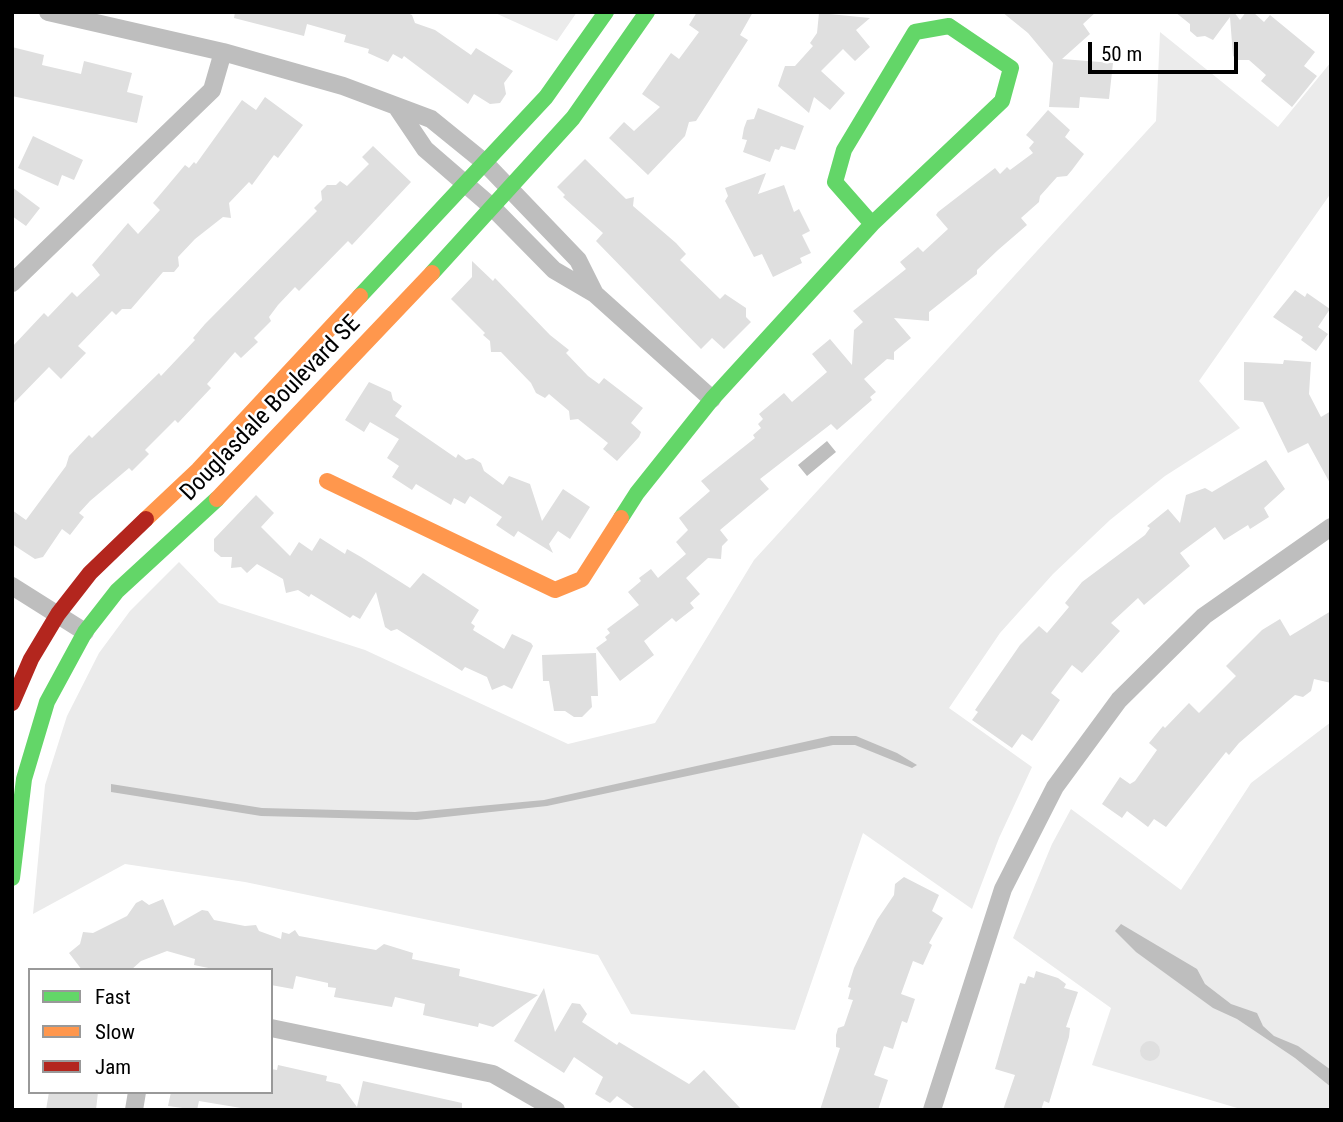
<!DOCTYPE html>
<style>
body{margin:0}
#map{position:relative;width:1343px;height:1122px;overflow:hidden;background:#fff;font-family:"Roboto Condensed",sans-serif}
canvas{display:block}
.frame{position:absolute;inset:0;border:14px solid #000;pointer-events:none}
.legend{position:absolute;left:28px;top:968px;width:245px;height:126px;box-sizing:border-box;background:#fff;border:2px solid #999;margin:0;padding:9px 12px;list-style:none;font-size:21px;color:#000}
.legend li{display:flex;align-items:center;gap:14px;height:35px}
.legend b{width:35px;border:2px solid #999}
.scale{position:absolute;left:1088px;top:42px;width:150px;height:32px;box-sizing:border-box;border:4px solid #000;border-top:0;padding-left:9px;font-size:21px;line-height:24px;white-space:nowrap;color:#000;-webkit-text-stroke:5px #fff;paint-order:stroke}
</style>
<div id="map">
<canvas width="1343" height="1122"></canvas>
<div class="frame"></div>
<ul class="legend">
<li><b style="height:9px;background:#63d668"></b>Fast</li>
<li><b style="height:9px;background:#ff974d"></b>Slow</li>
<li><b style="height:9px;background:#b3261e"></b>Jam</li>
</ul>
<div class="scale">50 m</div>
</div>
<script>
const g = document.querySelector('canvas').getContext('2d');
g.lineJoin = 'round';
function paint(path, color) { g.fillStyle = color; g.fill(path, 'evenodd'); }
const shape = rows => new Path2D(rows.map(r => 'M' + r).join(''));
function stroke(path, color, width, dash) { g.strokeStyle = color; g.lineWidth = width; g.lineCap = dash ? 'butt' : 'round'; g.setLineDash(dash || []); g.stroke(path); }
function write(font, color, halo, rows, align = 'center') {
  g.font = font + ' "Roboto Condensed",sans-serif'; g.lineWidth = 5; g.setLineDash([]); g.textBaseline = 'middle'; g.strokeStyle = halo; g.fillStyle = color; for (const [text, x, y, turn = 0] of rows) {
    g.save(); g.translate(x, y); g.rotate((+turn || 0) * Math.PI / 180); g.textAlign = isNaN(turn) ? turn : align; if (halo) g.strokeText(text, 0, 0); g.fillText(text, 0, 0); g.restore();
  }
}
const green = shape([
 [493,12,577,12,557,41],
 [1160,32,1278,127,1331,62,1331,193,1199,381,1240,428,1165,476,1110,520,1053,574,1000,633,949,708,1032,767,999,838,972,909,863,833,795,1030,631,1014,598,955,245,882,125,864,33,914,45,785,67,716,99,653,130,611,179,562,219,603,365,650,568,744,655,723,754,560,1156,121],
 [1331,722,1331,1110,1244,1110,1092,1065,1111,1008,1013,938,1052,844,1071,809,1181,890,1251,783]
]);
const water = shape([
 [827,441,836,452,807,476,798,465],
 [831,736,856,736,897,753,917,765,912,768,855,745,833,745,547,806,417,820,261,816,111,792,111,784,262,808,415,812,544,800],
 [1121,924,1197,969,1205,984,1231,1004,1257,1013,1263,1026,1274,1036,1298,1046,1331,1070,1331,1087,1295,1058,1237,1019,1213,1008,1136,952,1115,931]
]);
const building = shape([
 [235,12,405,12,412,15,415,23,435,30,471,55,476,48,513,71,504,83,506,94,500,103,490,104,474,94,468,104,404,56,402,59,393,54,388,62,368,53,369,49,344,42,346,35,307,24,304,36,234,18],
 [697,12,753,12,740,35,748,40,696,121,689,122,685,136,648,175,609,138,624,122,634,131,660,107,642,94,671,53,679,59,699,32,689,25],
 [1002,12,1096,12,1083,24,1090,34,1062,59,1113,63,1109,99,1080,97,1079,108,1049,107,1053,63,1028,33],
 [1175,12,1234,12,1240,20,1246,12,1253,12,1264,22,1270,15,1315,52,1304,66,1317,76,1292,107,1261,81,1266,75,1249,60,1238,60,1233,56,1230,17,1213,40,1205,36,1197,37,1190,31,1190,24],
 [819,13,870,18,856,30,870,47,855,61,843,49,821,71,845,93,830,110,814,97,809,113,778,86,785,66,795,66,813,46,810,43,817,33],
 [12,47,44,55,42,65,81,74,84,61,132,73,127,92,143,96,137,123,12,96],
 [265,97,303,125,278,158,274,155,252,185,249,182,229,203,231,218,223,217,195,239,178,257,179,266,174,272,163,272,131,309,122,309,116,315,112,311,78,346,86,353,61,379,49,367,12,405,12,347,44,313,48,317,72,292,77,297,100,275,92,265,128,223,138,234,160,210,153,203,185,165,189,168,194,162,196,164,242,100,256,110],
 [758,108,804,126,795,150,781,146,779,150,775,149,770,162,743,152,747,140,742,139,744,128,747,120,754,119],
 [1048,110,1070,130,1065,137,1084,154,1072,170,1067,176,1057,177,1040,196,1039,202,1021,218,1027,225,998,250,977,270,977,274,929,312,929,321,894,318,911,338,894,352,894,360,887,359,864,379,876,392,870,397,872,400,837,430,831,424,760,479,769,489,720,530,728,540,722,546,721,559,708,558,686,578,700,594,690,603,694,608,676,622,672,618,644,641,654,655,620,681,596,648,607,640,605,637,610,633,607,629,639,605,628,592,641,581,639,578,651,569,658,578,686,554,676,542,688,530,679,518,710,491,701,481,755,438,753,435,761,428,758,424,763,419,759,414,784,393,792,402,827,372,812,354,830,339,852,365,854,330,863,322,853,311,906,269,900,262,918,247,923,252,948,229,936,215,938,212,995,168,1000,174,1007,167,1010,170,1033,153,1029,148,1034,142,1026,135],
 [33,136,83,160,74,180,62,175,58,186,18,168],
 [373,146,411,182,352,245,348,241,299,291,295,287,278,305,269,317,271,321,254,338,258,342,241,358,235,352,207,384,211,388,178,423,175,420,145,450,149,454,132,471,129,468,90,501,79,513,84,517,70,535,62,529,43,557,35,559,12,544,12,510,26,520,66,466,69,456,89,435,92,438,159,373,161,376,195,340,193,338,205,324,317,211,314,208,322,200,321,191,327,185,336,185,340,181,347,186,369,164,362,157],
 [585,159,626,199,634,197,633,206,676,243,686,254,680,260,720,299,725,294,746,308,746,317,751,322,724,349,712,338,701,349,596,241,603,233,563,197,565,195,557,187],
 [766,173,758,194,784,185,794,212,799,209,810,231,802,235,811,253,800,258,802,263,773,277,762,254,754,257,725,201,728,196,725,188],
 [12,187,40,208,26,226,12,216],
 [472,261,493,281,495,278,550,335,569,350,566,353,588,376,599,384,604,378,643,408,631,423,641,432,639,437,617,461,603,449,608,443,578,419,570,420,569,411,549,394,545,398,536,393,531,383,501,352,491,352,490,341,483,335,485,333,451,299,472,277],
 [1295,290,1305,297,1307,293,1330,309,1318,327,1328,334,1316,351,1301,340,1303,337,1273,317],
 [1284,360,1311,362,1309,394,1321,417,1331,411,1331,485,1308,443,1288,453,1263,402,1244,400,1244,362,1283,364],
 [369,382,391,392,393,400,402,406,395,416,456,458,458,454,466,460,473,458,481,463,484,471,503,485,509,476,530,484,542,521,563,489,590,507,570,539,558,531,549,544,553,553,518,531,514,537,496,525,502,517,470,496,465,504,454,498,451,505,416,484,412,490,392,477,399,466,387,458,399,439,370,422,364,432,345,420],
 [1266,460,1285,489,1264,508,1269,517,1250,529,1248,525,1224,540,1215,527,1180,553,1190,566,1144,605,1138,598,1111,623,1120,631,1082,673,1072,665,1051,693,1060,700,1032,741,1022,734,1012,748,972,720,978,712,975,710,1020,645,1039,626,1047,633,1069,607,1065,603,1082,582,1145,535,1150,528,1147,526,1168,509,1180,523,1186,495,1205,488,1212,492],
 [256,495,274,513,261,527,290,556,299,542,312,551,320,538,345,554,347,549,361,557,410,588,423,573,479,610,471,623,475,626,473,630,504,649,512,634,531,643,533,646,512,689,504,685,492,690,487,677,465,667,462,671,397,629,391,631,385,627,376,592,360,619,353,615,350,618,311,594,309,597,298,590,286,593,283,579,257,564,247,573,241,567,231,568,232,557,221,557,214,551,214,539],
 [1331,611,1331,683,1314,679,1311,691,1303,697,1295,695,1239,743,1229,755,1226,752,1166,827,1154,819,1148,827,1127,811,1122,818,1102,804,1120,777,1130,784,1135,781,1157,750,1149,743,1163,726,1165,728,1189,703,1199,713,1236,676,1226,666,1262,630,1280,619,1290,636],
 [596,653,598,696,591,696,592,707,582,717,574,717,565,711,554,711,549,681,543,681,542,655],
 [904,877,939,895,932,911,943,918,929,943,932,945,923,965,913,961,901,994,915,999,907,1023,902,1021,893,1049,884,1046,874,1075,888,1080,878,1110,820,1110,840,1048,836,1047,836,1035,838,1028,844,1026,853,1000,848,999,851,988,848,987,854,968,877,920,894,895,895,884],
 [163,899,174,926,202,910,208,911,214,920,245,926,256,925,259,931,281,939,282,932,289,934,295,930,299,936,376,950,384,944,413,953,412,959,460,969,459,976,538,995,493,1027,479,1023,478,1027,423,1015,425,1004,395,997,392,1007,334,997,336,988,328,987,328,983,296,976,293,989,271,985,271,970,218,970,194,965,195,959,167,951,141,961,131,970,82,970,69,953,80,944,83,932,93,933,127,916,136,903,142,900,149,905],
 [1036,971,1058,978,1066,984,1064,988,1078,992,1066,1027,1070,1028,1069,1037,1049,1103,1044,1101,1041,1110,1003,1110,1015,1075,995,1069,1020,983,1025,984,1028,976,1034,978],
 [544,988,555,1032,572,1003,580,1004,587,1014,582,1022,617,1045,619,1042,689,1084,704,1070,742,1110,637,1110,617,1096,610,1103,595,1094,603,1077,574,1057,564,1073,514,1041],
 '1140 1051a10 10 0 1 1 20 0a10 10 0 1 1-20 0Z',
 [278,1065,327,1076,326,1081,340,1084,357,1107,363,1081,462,1103,462,1110,253,1110,199,1101,197,1110,168,1106,171,1092,271,1092,271,1069,277,1070],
 [49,1092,98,1092,96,1110,46,1110]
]);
const street = shape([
 [48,12,223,52,343,86,431,119,484,162,578,260,595,294],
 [398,109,425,149,492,207,554,270,595,294,712,399],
 [12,283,212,90,223,52],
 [12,586,85,632],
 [271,1028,493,1074,556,1110],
 [134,1110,137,1092],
 [932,1110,1003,889,1055,787,1119,700,1204,616,1331,527]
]);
const fast = shape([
 [432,273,573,118,647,12],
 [360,296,546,97,606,12],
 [621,518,637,493,712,399,872,224,1002,101,1011,68,949,26,915,32,844,150,835,182,872,224],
 [12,878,24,779,47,702,85,632,117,591,217,499]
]);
const slow = shape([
 [327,481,555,590,582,579,621,518],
 [217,499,432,273],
 [146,519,198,470,360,296]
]);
const jam = shape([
 [12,703,31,659,58,614,90,573,146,519]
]);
const streetNames = [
 ["Douglasdale Boulevard SE",271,409,-46]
];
paint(green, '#ebebeb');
paint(water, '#bebebe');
paint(building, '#dfdfdf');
stroke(street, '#bebebe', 18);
stroke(fast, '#63d668', 16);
stroke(slow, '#ff974d', 16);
stroke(jam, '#b3261e', 16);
write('24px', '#000', '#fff', streetNames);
</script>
